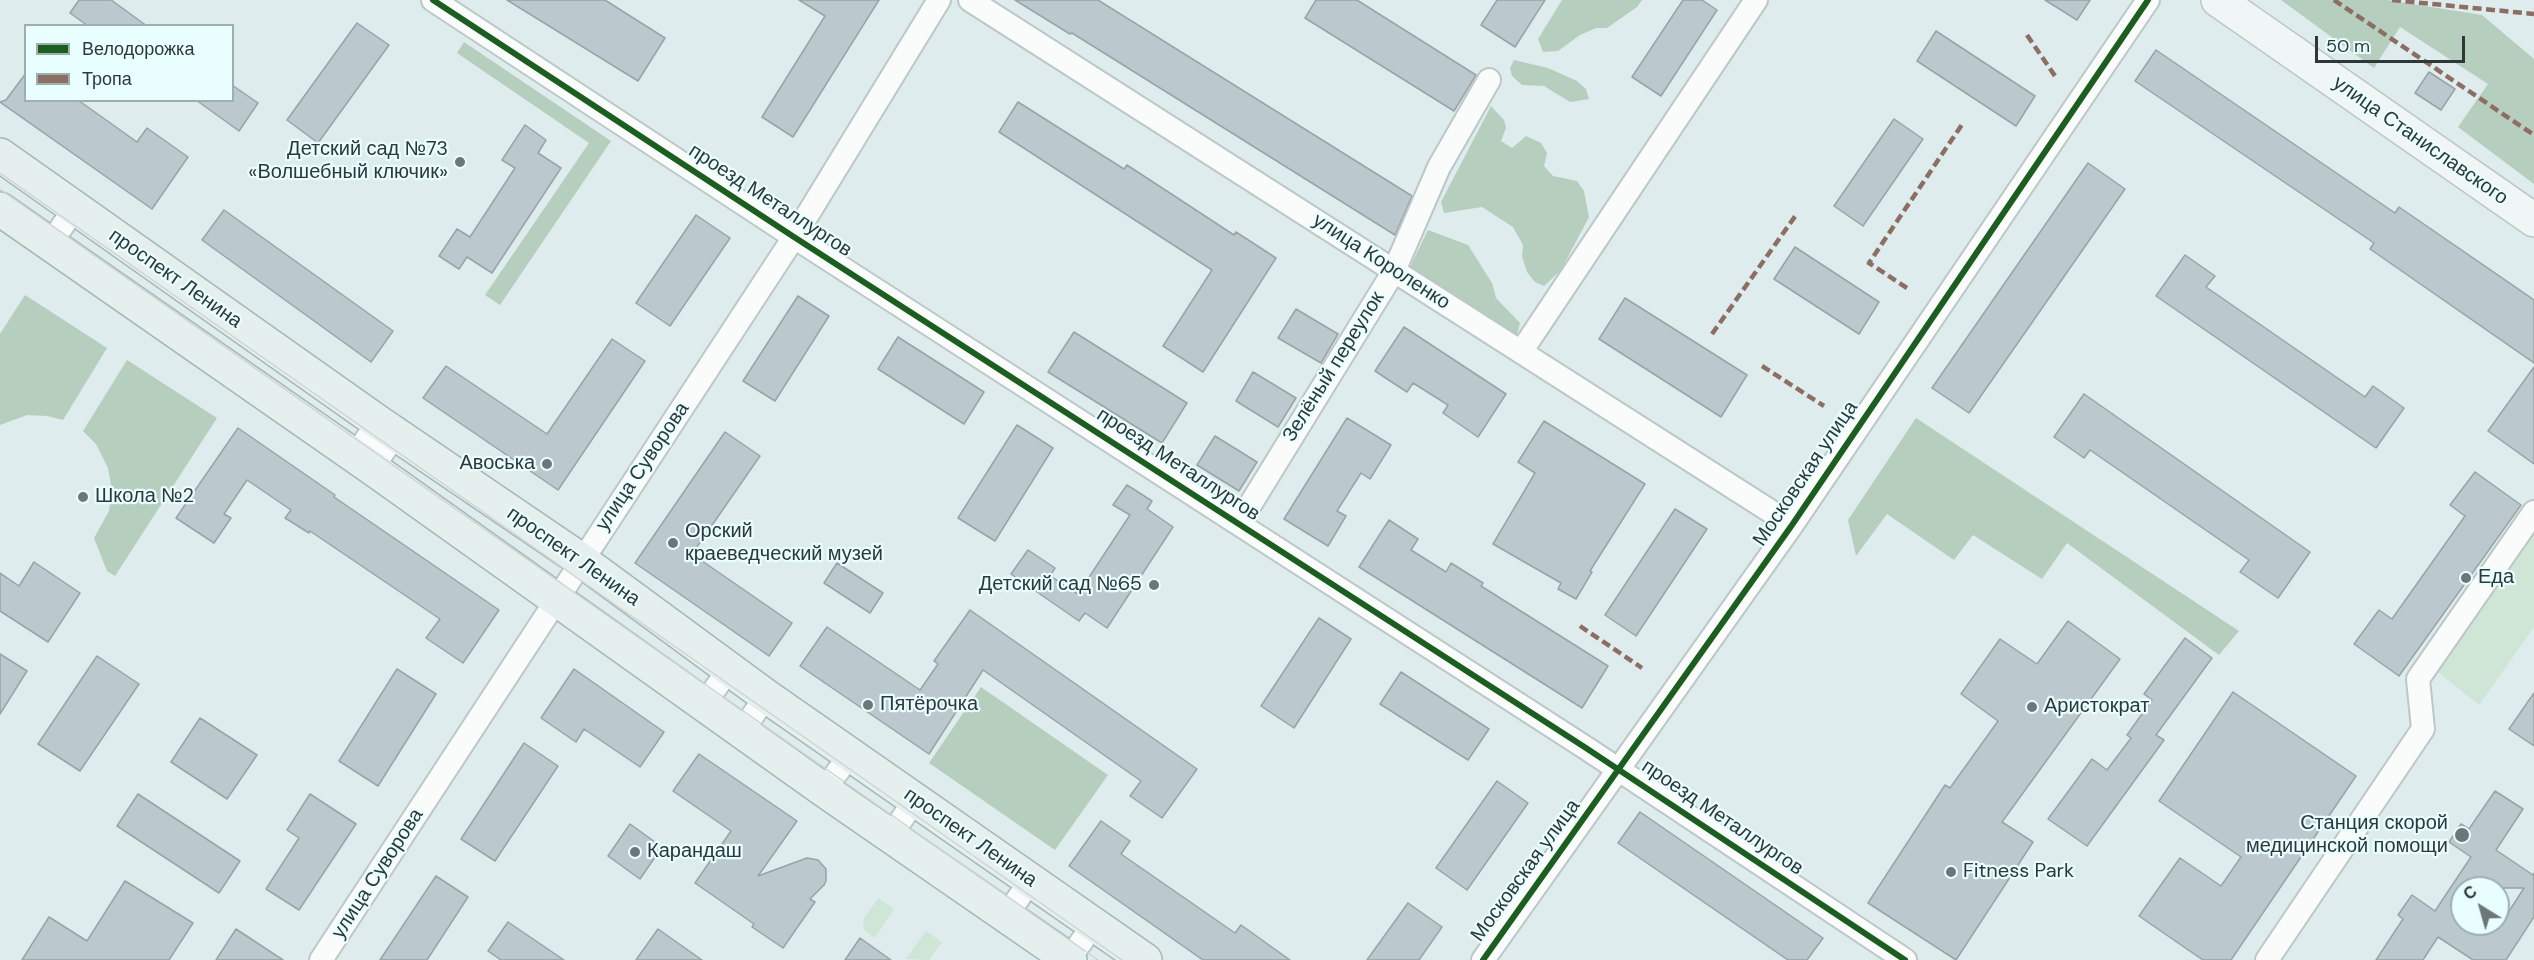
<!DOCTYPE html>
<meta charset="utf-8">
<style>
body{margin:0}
#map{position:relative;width:2534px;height:960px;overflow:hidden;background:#deeced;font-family:"DM Sans",sans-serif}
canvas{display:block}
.legend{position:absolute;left:24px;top:24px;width:210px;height:78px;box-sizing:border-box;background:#e9feff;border:2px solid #9eafb0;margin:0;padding:8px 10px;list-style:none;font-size:18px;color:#2e3839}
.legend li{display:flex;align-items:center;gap:12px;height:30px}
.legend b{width:30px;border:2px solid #9eafb0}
.north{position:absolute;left:2450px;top:876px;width:60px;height:60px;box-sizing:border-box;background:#e9feff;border:2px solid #9eafb0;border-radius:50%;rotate:323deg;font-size:16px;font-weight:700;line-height:24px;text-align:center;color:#2e3839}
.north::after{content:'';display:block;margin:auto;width:21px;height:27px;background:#6c7778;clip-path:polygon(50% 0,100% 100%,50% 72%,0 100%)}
.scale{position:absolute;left:2315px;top:36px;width:150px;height:27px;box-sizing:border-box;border:3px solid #2e3839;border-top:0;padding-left:8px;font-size:18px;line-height:21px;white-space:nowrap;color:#2e3839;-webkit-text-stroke:4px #e9feff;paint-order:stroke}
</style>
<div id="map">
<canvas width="2534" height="960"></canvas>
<ul class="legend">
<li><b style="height:8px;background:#1b5e20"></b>Велодорожка</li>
<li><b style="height:8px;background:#8d6e63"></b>Тропа</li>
</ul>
<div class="north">С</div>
<div class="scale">50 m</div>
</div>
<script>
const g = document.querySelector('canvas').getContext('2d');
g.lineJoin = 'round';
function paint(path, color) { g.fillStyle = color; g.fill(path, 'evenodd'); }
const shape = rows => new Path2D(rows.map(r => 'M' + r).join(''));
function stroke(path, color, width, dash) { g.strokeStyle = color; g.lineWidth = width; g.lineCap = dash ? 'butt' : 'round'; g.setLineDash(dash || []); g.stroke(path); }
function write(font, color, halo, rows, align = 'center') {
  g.font = font + ' "DM Sans",sans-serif'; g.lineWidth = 4.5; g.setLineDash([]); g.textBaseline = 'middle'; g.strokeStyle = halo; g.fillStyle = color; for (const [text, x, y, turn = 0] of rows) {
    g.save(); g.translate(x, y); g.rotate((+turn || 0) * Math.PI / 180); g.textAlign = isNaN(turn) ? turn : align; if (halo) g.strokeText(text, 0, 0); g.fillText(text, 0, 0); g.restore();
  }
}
const green = shape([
 [2534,530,2534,627,2479,705,2438,672],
 [878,898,894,909,875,938,864,930,863,920],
 [926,931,942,942,929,960,906,959]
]);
const forest = shape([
 [1562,0,1642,0,1637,7,1607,28,1596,28,1580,35,1558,51,1543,52,1538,39],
 [2281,0,2387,0,2482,15,2534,59,2534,184,2458,127,2488,84,2400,27,2374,68],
 [464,42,611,141,500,305,485,295,589,143,457,53],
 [1514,60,1548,68,1577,81,1586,89,1589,99,1570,102,1544,86,1522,85,1512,76,1510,68],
 [1491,106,1504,120,1506,128,1501,141,1512,148,1526,136,1541,143,1547,153,1544,166,1553,176,1577,181,1584,191,1589,217,1561,270,1544,286,1535,282,1527,272,1522,256,1523,245,1513,227,1482,207,1444,213,1441,202],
 [1428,230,1468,245,1492,283,1496,298,1520,323,1517,335,1410,267],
 [25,295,107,348,63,420,47,416,27,415,0,425,0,334],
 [127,360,217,418,115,576,107,571,94,538,109,511,112,490,108,468,96,444,83,431],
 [1916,418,2239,631,2219,655,2067,543,2042,579,1973,535,1954,560,1887,514,1856,556,1848,520],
 [981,687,1108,775,1055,850,929,763]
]);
const building = shape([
 [79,0,111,0,147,26,88,26,70,13,79,0],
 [507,0,605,0,665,38,638,81,507,0],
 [799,0,879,0,793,137,762,117,825,16,799,0],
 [1015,0,1098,0,1412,196,1395,235,1072,33,1070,34,1015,0],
 [1316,0,1357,0,1476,75,1454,111,1305,18,1316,0],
 [1497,0,1545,0,1515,47,1481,25,1497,0],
 [1683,0,1702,0,1717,10,1661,96,1632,77,1683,0],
 [2045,0,2090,0,2077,20,2045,0],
 [357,23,389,45,318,143,287,120,357,23],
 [1936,31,2035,96,2016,126,1917,61,1936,31],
 [2156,50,2395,213,2399,207,2534,300,2534,363,2370,249,2374,243,2135,81,2156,50],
 [2429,72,2455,89,2441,110,2415,93,2429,72],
 [26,73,26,100,78,100,137,142,147,128,188,157,152,209,0,102,6,100,26,73],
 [232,85,258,103,239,131,196,100,232,100,232,85],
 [1018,102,1124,169,1127,165,1234,235,1236,232,1276,258,1203,372,1163,346,1212,270,999,132,1018,102],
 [1894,119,1923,139,1863,226,1834,206,1894,119],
 [525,125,546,140,538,153,561,168,492,273,467,257,459,269,439,256,457,229,470,237,515,168,502,160,525,125],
 [2088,163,2125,189,1969,413,1932,388,2088,163],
 [224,210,393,331,371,362,202,240,224,210],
 [696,215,730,238,670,326,636,303,696,215],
 [1795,247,1879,302,1859,334,1774,279,1795,247],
 [2185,255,2215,276,2206,287,2365,397,2373,386,2404,408,2376,448,2156,296,2185,255],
 [798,296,829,316,775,401,743,381,798,296],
 [1625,298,1747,375,1721,417,1599,339,1625,298],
 [1296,309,1338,334,1321,363,1278,338,1296,309],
 [1404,327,1506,394,1478,437,1443,413,1448,405,1413,383,1407,392,1375,371,1404,327],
 [1074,332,1187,403,1162,443,1048,372,1074,332],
 [898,337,984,392,964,424,878,369,898,337],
 [612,339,645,361,558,490,423,398,446,366,547,434,612,339],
 [2534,367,2534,464,2488,431,2534,367],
 [1253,372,1296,398,1278,427,1236,401,1253,372],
 [2084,394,2310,552,2278,598,2240,572,2249,560,2090,450,2084,458,2054,437,2084,394],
 [1347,418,1391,445,1370,479,1361,473,1337,511,1346,516,1328,546,1284,519,1347,418],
 [1544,421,1645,484,1590,571,1592,572,1576,599,1558,589,1561,583,1493,544,1535,473,1518,462,1544,421],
 [1017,425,1053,448,995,541,958,518,1017,425],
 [238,428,335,495,334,497,499,610,463,663,426,638,440,619,310,531,309,533,285,518,291,510,247,480,224,514,231,518,214,543,176,518,238,428],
 [725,432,760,456,692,554,792,623,769,656,635,563,725,432],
 [1215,436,1257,462,1239,491,1197,465,1215,436],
 [2475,472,2521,505,2399,676,2354,644,2379,610,2392,619,2465,516,2450,505,2475,472],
 [1127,485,1152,501,1147,509,1173,527,1107,628,1085,613,1079,621,1011,574,1028,550,1055,568,1050,576,1078,594,1130,515,1113,505,1127,485],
 [1675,509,1707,529,1636,636,1605,615,1675,509],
 [1389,520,1418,539,1411,550,1446,572,1451,563,1483,583,1481,586,1608,666,1582,708,1359,567,1389,520],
 [34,562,80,593,48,642,0,611,0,573,19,586,34,562],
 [837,563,883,593,870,613,824,583,837,563],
 [970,610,1197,769,1162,818,1130,796,1141,781,983,670,929,754,800,666,827,627,920,690,938,664,934,661,970,610],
 [1319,618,1351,639,1294,728,1261,706,1319,618],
 [2068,621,2120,659,2002,822,2033,842,1956,960,1868,903,1945,785,1950,788,1998,721,1961,694,2000,639,2037,664,2068,621],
 [2185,638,2212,658,2156,735,2164,740,2087,846,2048,819,2092,759,2107,770,2131,738,2127,735,2152,700,2144,694,2185,638],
 [0,654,27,671,0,714,0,654],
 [97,656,139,684,80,771,38,744,97,656],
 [397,669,436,694,378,786,339,761,397,669],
 [574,669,664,732,640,767,584,729,576,742,541,718,574,669],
 [1401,672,1489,729,1468,760,1380,704,1401,672],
 [2233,692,2356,776,2231,960,2203,960,2139,916,2180,858,2221,886,2241,857,2159,801,2233,692],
 [2534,693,2534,746,2509,729,2534,693],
 [200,718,257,755,227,799,171,762,200,718],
 [524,743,558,766,495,861,461,839,524,743],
 [699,754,797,821,758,876,807,858,818,860,826,869,826,881,824,885,810,899,815,902,783,948,752,927,754,924,695,883,731,831,673,791,699,754],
 [1497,781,1528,803,1467,890,1436,868,1497,781],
 [2495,791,2523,809,2496,850,2533,875,2534,873,2534,917,2506,960,2473,960,2438,937,2423,960,2376,960,2403,919,2398,915,2412,895,2435,911,2471,857,2449,842,2461,824,2469,829,2495,791],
 [2462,888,2524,888,2501,924,2462,924,2462,888],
 [138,794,240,861,219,893,117,826,138,794],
 [310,794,356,824,299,910,266,889,299,838,287,830,310,794],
 [1640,812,1823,938,1807,960,1788,960,1618,843,1640,812],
 [1101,821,1130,841,1121,854,1235,933,1241,925,1290,960,1203,960,1069,866,1101,821],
 [630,824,662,847,640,879,608,856,630,824],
 [436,876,468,897,427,960,380,960,436,876],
 [125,881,193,923,169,960,22,960,49,917,87,941,125,881],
 [1408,903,1442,927,1419,960,1367,960,1408,903],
 [508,922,564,960,501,960,488,951,508,922],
 [236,929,283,960,216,960,236,929],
 [658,929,702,960,636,960,658,929],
 [860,938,891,960,845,960,860,938]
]);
const minor = shape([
 [433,0,794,237,1586,748,1905,960],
 [970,0,1792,525],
 [50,244,75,208],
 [1521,352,1756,0],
 [355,456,378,422],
 [372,468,396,434],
 [1239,523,1394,271,1439,167,1489,80],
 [705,703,729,669],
 [743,730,766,696],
 [824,790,850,755],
 [891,835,915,800],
 [1006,916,1031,880],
 [1069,959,1094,924],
 [321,960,794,237,939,0],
 [1483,960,1792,525,2148,0],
 [2267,960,2423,729,2418,679,2534,512]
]);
const secondary = shape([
 [2218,0,2534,220]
]);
const primary = shape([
 [0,155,378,422,581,560,766,696,1145,960],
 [0,209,372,468,824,790,1070,960]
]);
const tram = shape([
 [0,173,1122,960],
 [0,189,1098,960]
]);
const quiet = shape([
 [2334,0,2534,135],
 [2392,0,2534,14],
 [2027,35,2055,76],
 [1907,288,1869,263,1963,123],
 [1712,334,1796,215],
 [1762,366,1824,406],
 [1580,626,1642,668]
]);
const cycleway = shape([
 [433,0,794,237,1586,748,1905,960],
 [1483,960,1792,525,2148,0]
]);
const markers = [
 [460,162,6,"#6c7778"],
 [547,464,6,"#6c7778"],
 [83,497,6,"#6c7778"],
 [673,543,6,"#6c7778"],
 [2466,578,6,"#6c7778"],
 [1154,585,6,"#6c7778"],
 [868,705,6,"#6c7778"],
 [2032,707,6,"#6c7778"],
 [2462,835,8,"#6c7778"],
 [635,852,6,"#6c7778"],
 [1951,872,6,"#6c7778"]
];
const streetNames = [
 ["улица Станиславского",2420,141,35],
 ["проезд Металлургов",770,201,33],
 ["улица Короленко",1381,262,33],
 ["проспект Ленина",175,279,35],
 ["Зелёный переулок",1334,367,-58],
 ["проезд Металлургов",1178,465,33],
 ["улица Суворова",643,467,-56],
 ["Московская улица",1806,474,-56],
 ["проспект Ленина",573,557,35],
 ["проезд Металлургов",1722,818,34],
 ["проспект Ленина",970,838,35],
 ["Московская улица",1526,871,-54],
 ["улица Суворова",378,874,-57]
];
const poiNames = [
 ["Детский сад №73",448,150,"right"],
 ["«Волшебный ключик»",448,173,"right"],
 ["Авоська",535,464,"right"],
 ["Школа №2",95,497],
 ["Орский",685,532],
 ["краеведческий музей",685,555],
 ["Еда",2478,578],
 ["Детский сад №65",1142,585,"right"],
 ["Пятёрочка",880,705],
 ["Аристократ",2044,707],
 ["Станция скорой",2448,824,"right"],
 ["медицинской помощи",2448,847,"right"],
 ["Карандаш",647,852],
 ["Fitness Park",1963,872]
];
paint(green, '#cfe6d6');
paint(forest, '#b6cebd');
paint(building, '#bbc9ce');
stroke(building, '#99a3a5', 1.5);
stroke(minor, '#bcc7c8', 26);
stroke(secondary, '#bcc7c8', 36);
stroke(primary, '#a3b8b5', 36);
stroke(minor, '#fafcfc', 22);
stroke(secondary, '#f0f5f5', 33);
stroke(primary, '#e5efed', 33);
stroke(tram, '#d0d4d4', 1.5);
stroke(quiet, '#8d6e63', 4.5, [9, 4.5]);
stroke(cycleway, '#1b5e20', 6);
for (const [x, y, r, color] of markers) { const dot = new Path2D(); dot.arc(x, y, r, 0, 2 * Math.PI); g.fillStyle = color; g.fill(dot); stroke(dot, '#e9feff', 2); }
write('20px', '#2e3839', '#e9feff', streetNames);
write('20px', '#2e3839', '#e9feff', poiNames, 'left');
</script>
